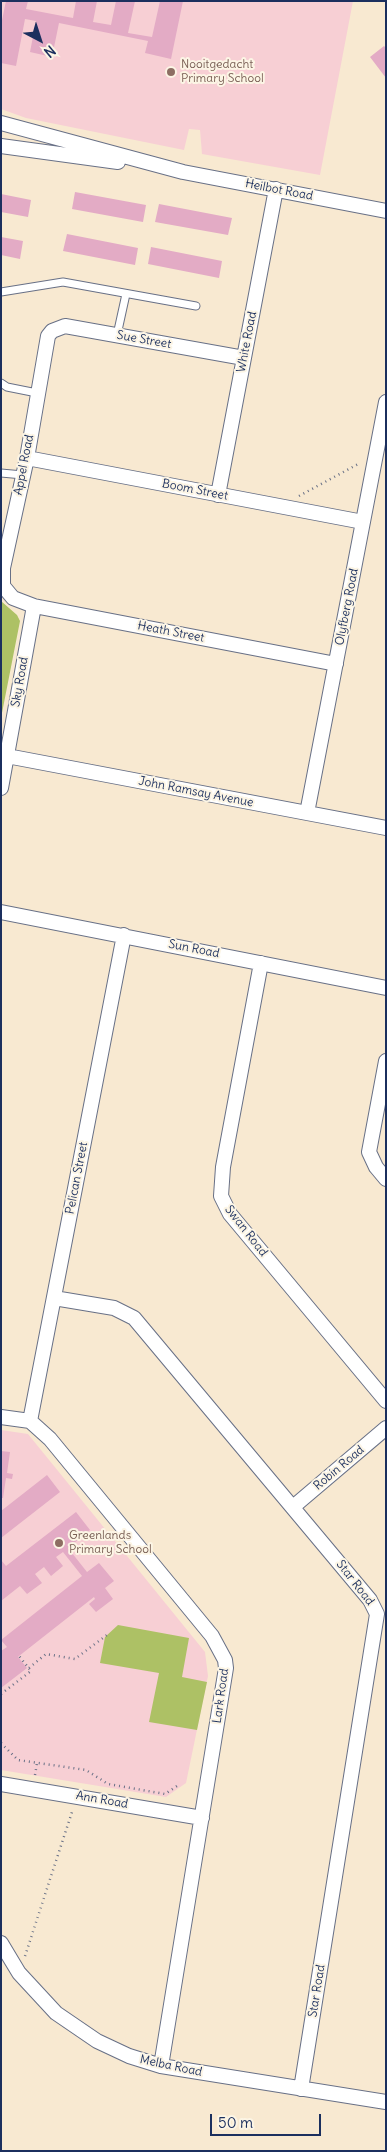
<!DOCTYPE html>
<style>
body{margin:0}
#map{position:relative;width:387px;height:2152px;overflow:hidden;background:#f8e9d1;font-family:Delius,sans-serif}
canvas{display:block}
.frame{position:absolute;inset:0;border:2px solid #1b2f5e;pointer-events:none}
.north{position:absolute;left:15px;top:15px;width:50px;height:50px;-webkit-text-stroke:4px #fcf5e5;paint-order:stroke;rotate:140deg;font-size:14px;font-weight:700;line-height:20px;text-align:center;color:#1b2f5e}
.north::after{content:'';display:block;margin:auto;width:18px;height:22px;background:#1b2f5e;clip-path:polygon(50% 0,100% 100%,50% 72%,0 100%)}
.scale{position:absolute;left:210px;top:2114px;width:111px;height:22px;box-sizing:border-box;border:2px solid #1b2f5e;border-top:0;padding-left:6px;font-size:15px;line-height:18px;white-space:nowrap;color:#1b2f5e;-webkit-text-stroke:4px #fcf5e5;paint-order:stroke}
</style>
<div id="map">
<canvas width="387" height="2152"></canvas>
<div class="frame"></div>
<div class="north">N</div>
<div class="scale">50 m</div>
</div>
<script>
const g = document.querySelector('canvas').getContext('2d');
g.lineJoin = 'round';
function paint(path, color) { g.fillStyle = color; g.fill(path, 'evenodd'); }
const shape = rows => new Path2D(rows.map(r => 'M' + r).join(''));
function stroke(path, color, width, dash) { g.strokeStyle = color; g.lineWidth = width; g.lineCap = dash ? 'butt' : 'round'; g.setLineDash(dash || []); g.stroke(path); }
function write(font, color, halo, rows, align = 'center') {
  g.font = font + ' Delius,sans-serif'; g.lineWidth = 4; g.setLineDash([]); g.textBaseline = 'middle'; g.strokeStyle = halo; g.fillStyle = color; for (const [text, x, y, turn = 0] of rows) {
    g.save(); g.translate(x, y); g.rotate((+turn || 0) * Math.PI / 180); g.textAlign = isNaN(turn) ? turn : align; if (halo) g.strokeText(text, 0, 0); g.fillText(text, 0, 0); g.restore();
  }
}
const built = shape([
 [1,1,353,1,320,175,202,154,200,130,189,129,184,150,26,118,1,109],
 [1,1430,28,1434,205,1652,208,1676,186,1783,166,1797,1,1770]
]);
const green = shape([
 [1,601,17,615,20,621,1,718],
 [118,1625,189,1638,182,1677,207,1682,197,1730,149,1722,159,1673,100,1663,105,1637]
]);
const building = shape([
 [6,1,28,1,26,9,73,18,76,1,97,1,93,22,111,25,116,1,135,1,128,33,152,37,160,1,183,1,171,59,145,53,148,41,59,23,52,57,30,52,36,21,25,19,16,66,1,63,1,25],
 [384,46,386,48,386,78,370,57],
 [75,192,146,205,143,222,72,209],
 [1,194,31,200,28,217,1,212],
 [159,204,232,218,228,235,155,222],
 [67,234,138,248,135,265,63,251],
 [1,237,23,241,20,259,1,255],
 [151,247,222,261,219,278,148,264],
 [1,1451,10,1452,7,1473,13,1474,12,1479,6,1478,3,1498,1,1498],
 [47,1475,60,1492,1,1538,1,1511],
 [76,1512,90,1530,68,1548,87,1572,99,1563,114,1581,105,1588,113,1599,96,1612,89,1604,95,1599,94,1597,19,1656,18,1657,27,1668,1,1688,1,1651,7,1647,1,1640,82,1576,63,1552,56,1557,63,1566,51,1576,44,1567,35,1574,42,1583,27,1594,20,1586,1,1601,1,1560,6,1566]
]);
const path = shape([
 [299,496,360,463],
 [29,1668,46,1654,75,1659,107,1635],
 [1,1694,31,1671,19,1656],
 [1,1743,18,1760,86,1770,108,1784,165,1794,177,1786],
 [35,1775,37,1763],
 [25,1956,73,1809]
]);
const lane = shape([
 [1,292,63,282,196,306],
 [117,335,126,294],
 [1,383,7,387,37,393],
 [1,473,23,475]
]);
const street = shape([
 [1,123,183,172,386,211],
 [1,146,118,162],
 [244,358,65,326,52,331,48,336,27,458,3,568,3,586,13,598,34,606,336,664],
 [27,458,363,522],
 [218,495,276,189],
 [7,756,386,828],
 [1,788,34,606],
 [307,813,386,402],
 [1,912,386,988],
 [261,963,223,1167,221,1196,230,1214,386,1401],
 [386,1061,369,1152,376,1167,386,1179],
 [54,1298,114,1308,134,1318,370,1600,377,1614,301,2089],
 [1,1417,30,1421,50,1439,212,1636,225,1660,226,1668,161,2066],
 [30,1421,124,935],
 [293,1507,386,1428],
 [1,1784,202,1818],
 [1,1943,19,1973,56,2013,97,2041,129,2056,161,2066,386,2102]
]);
const markers = [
 [171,72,5,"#8d6e63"],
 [59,1543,5,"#8d6e63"]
];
const educationNames = [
 ["Nooitgedacht",181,65],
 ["Primary School",181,79],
 ["Greenlands",69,1536],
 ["Primary School",69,1550]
];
const streetNames = [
 ["Heilbot Road",279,190,11],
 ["Sue Street",144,340,10],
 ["White Road",247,342,-79],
 ["Appel Road",24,465,-79],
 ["Boom Street",195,490,11],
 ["Olyfberg Road",347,607,-79],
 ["Heath Street",171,632,11],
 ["Sky Road",20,682,-80],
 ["John Ramsay Avenue",196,792,11],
 ["Sun Road",194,949,11],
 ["Pelican Street",77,1178,-79],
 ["Swan Road",246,1231,52],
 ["Robin Road",339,1468,-40],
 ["Star Road",355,1583,52],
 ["Lark Road",221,1696,-82],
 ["Ann Road",102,1800,10],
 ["Star Road",317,1991,-81],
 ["Melba Road",171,2066,12]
];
paint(built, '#f7cfd4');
paint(green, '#adc165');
paint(building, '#e3abc5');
stroke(lane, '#687086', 9);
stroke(street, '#687086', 16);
stroke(path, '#687086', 2.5, [1, 4]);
stroke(lane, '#fff', 7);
stroke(street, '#fff', 14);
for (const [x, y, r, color] of markers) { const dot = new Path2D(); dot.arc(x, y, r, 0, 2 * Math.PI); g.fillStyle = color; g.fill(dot); stroke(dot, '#fcf5e5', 2); }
write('12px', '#785e54', '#fcf5e5', educationNames, 'left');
write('12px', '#1b2f5e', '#fcf5e5', streetNames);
</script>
